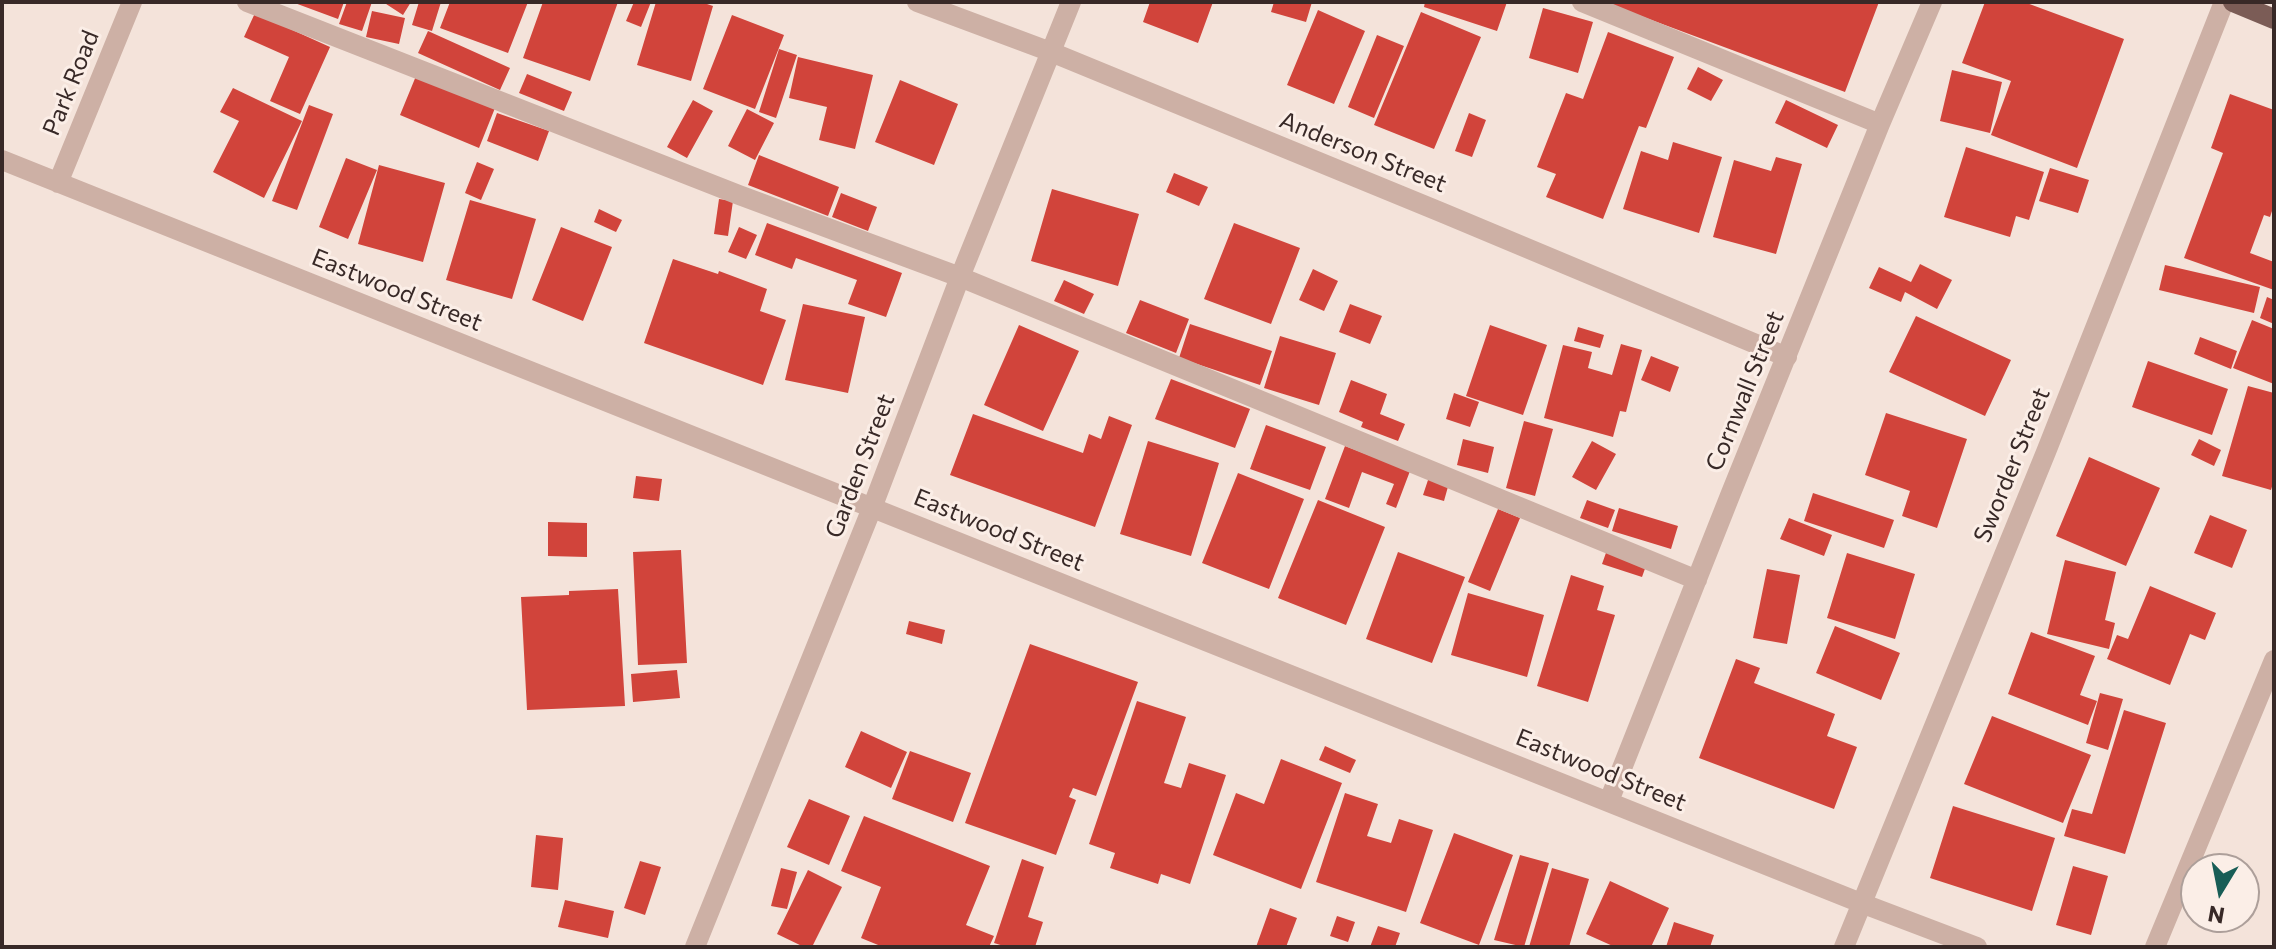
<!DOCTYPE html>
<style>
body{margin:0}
#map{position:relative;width:2276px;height:949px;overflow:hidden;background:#f4e3da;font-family:Commissioner,sans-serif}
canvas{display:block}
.frame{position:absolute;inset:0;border:4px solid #382927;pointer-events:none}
.north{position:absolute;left:2180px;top:853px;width:80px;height:80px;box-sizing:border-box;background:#fbeee7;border:2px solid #ad9f9a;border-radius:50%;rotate:190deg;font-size:22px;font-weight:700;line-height:32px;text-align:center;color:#382927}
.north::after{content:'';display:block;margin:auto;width:28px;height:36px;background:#185d56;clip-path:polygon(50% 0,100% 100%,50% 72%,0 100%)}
</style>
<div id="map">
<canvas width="2276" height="949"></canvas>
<div class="frame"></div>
<div class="north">N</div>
</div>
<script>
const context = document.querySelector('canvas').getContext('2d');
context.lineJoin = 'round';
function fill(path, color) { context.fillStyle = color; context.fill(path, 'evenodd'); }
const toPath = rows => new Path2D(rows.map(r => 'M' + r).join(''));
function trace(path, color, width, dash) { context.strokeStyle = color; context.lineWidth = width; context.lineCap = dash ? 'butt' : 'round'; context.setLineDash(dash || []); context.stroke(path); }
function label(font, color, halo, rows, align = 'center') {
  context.font = font + ' Commissioner,sans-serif'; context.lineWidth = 6; context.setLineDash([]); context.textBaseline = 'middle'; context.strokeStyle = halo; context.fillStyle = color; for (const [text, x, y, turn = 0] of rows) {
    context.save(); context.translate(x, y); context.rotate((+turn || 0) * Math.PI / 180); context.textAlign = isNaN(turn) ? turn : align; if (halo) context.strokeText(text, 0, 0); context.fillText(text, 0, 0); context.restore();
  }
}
const building = toPath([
 [292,2,344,2,338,19],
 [347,2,372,2,362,31,339,24],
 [383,2,411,2,403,15],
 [419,2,441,2,432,31,412,25],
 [450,2,528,2,508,53,440,28],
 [543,2,618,2,590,81,523,58],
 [634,2,651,2,641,27,626,21],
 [656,2,701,2,713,6,691,81,637,65],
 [1150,2,1213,2,1198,43,1143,22],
 [1274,2,1312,2,1306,22,1271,12],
 [1425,2,1507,2,1497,31,1424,7],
 [1603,2,1879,2,1845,92],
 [1985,2,2024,2,2124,39,2077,168,1991,135,2011,81,1962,63],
 [1543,8,1593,22,1578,73,1529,58],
 [1318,10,1365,31,1334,104,1287,85],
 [372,11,405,18,399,44,366,37],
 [1421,12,1481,37,1434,149,1374,125],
 [255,13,330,47,300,114,270,101,289,57,244,37],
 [732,15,784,35,755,109,703,89],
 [428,31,510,68,500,90,418,53],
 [1608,32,1674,57,1646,128,1639,126,1603,219,1546,197,1556,174,1537,167,1566,93,1583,99],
 [1377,35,1404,46,1374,118,1348,107],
 [779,49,797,55,776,118,759,112],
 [798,57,873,75,855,149,819,140,827,107,789,98],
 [1698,67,1723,80,1711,101,1687,89],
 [1952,70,2002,82,1990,133,1940,121],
 [527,74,572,92,564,111,519,93],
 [416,76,495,108,479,148,400,115],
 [900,80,958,104,934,165,875,142],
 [233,88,302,121,264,198,213,172,239,121,220,112],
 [2230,94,2274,110,2274,205,2270,217,2264,215,2250,253,2274,262,2274,290,2184,258,2223,153,2211,148],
 [693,100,713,111,687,158,667,147],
 [1786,100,1838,125,1827,148,1775,123],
 [309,105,333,114,297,210,272,201],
 [747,109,774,123,755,160,728,146],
 [497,113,549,131,538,161,487,141],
 [1469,113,1486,120,1472,157,1455,151],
 [1673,142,1722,157,1699,233,1623,209,1641,151,1668,160],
 [1966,147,2044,172,2029,220,2016,216,2010,237,1944,217],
 [759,155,839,187,828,216,748,185],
 [1776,157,1802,164,1776,254,1713,237,1734,160,1771,171],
 [346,158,377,170,348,239,319,227],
 [477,162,494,169,481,200,465,193],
 [379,165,445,183,423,262,358,244],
 [2050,168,2089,180,2078,213,2039,201],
 [1174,173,1208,187,1199,206,1166,192],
 [1052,189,1139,214,1118,286,1031,261],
 [841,193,877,207,868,231,832,217],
 [719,199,733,201,728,236,714,234],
 [470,200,536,219,512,299,446,280],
 [599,209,622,220,616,232,594,222],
 [767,223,902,273,886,317,848,304,857,280,796,258,792,269,755,255],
 [1234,223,1300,248,1271,324,1204,299],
 [561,227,612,247,583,321,532,300],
 [739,227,757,235,746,259,728,252],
 [673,259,718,274,719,271,767,289,760,311,786,320,763,385,644,343],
 [1920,264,1952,280,1937,309,1905,292,1901,302,1869,288,1879,267,1911,282],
 [2165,265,2260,287,2254,313,2159,290],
 [1313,269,1338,281,1324,311,1299,300],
 [1064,280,1094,294,1084,314,1054,301],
 [2267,297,2274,300,2274,324,2260,318],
 [1140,300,1189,319,1176,353,1126,333],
 [803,304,865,317,848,393,785,380],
 [1350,304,1382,316,1370,344,1339,332],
 [1916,316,2011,360,1985,416,1889,372],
 [2252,320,2274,329,2274,384,2233,368],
 [1190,324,1272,351,1260,385,1179,358],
 [1019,325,1079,351,1043,431,984,405],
 [1490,325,1547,345,1523,415,1466,396],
 [1578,327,1604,335,1600,348,1574,341],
 [1280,336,1336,353,1319,405,1264,388],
 [2200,337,2237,351,2231,369,2194,354],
 [1621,344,1642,350,1626,412,1620,411,1613,437,1544,418,1563,345,1592,352,1588,368,1612,375],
 [1651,356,1679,367,1670,392,1641,380],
 [2148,361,2228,389,2212,435,2132,407],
 [1171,379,1250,409,1235,448,1155,419],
 [1351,380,1387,394,1380,414,1405,424,1398,441,1361,427,1363,422,1339,412],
 [2248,386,2274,393,2274,480,2271,490,2222,476],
 [1454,393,1479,402,1470,427,1446,419],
 [1886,413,1967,439,1937,528,1902,516,1910,491,1865,475],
 [973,414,1083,453,1089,434,1101,439,1109,416,1132,425,1095,527,950,475],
 [1524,421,1553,429,1535,496,1506,488],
 [1266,425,1326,447,1310,490,1250,469],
 [1463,439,1494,447,1488,473,1457,465],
 [2199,439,2221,450,2214,466,2191,455],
 [1148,441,1219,463,1191,556,1120,534],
 [1592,441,1616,454,1596,490,1572,477],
 [1345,446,1410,471,1396,508,1386,504,1394,484,1362,472,1349,508,1325,499],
 [2089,457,2160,488,2126,566,2056,536],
 [1238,473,1304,499,1269,589,1202,563],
 [636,476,662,479,659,501,633,498],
 [1429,477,1449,483,1444,501,1423,495],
 [1813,493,1894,520,1884,548,1804,521],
 [1318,500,1385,527,1346,625,1278,598],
 [1587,500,1615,510,1608,528,1580,518],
 [1619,508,1678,526,1671,549,1612,531],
 [1498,509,1520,518,1490,591,1468,582],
 [2210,515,2247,530,2232,568,2194,553],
 [1789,518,1832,535,1824,556,1780,539],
 [548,522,587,523,587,557,548,556],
 [681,550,687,663,638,665,633,552],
 [1607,550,1647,563,1642,577,1602,564],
 [1398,552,1465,577,1432,663,1366,639],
 [1847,553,1915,574,1895,639,1827,618],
 [2065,560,2116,572,2105,620,2115,623,2109,649,2047,634],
 [1767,569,1800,575,1787,644,1753,638],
 [1571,575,1604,586,1597,610,1615,615,1588,702,1537,686],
 [2150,586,2216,613,2205,640,2190,634,2170,685,2107,659,2117,635,2128,639],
 [618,589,625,706,527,710,521,597,569,595,569,591],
 [1468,593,1544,615,1527,677,1451,655],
 [909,621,945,630,942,644,906,634],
 [1835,626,1900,653,1881,700,1816,673],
 [2031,632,2095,656,2080,695,2097,701,2088,725,2008,694],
 [1030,644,1138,682,1096,796,1073,788,1069,797,1076,800,1056,855,965,823],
 [1736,659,1760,668,1754,683,1835,714,1827,736,1857,747,1834,809,1699,758],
 [677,670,680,698,633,702,631,674],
 [2100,693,2123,699,2108,750,2086,743],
 [1137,701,1186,717,1164,783,1181,788,1189,763,1226,775,1190,884,1161,874,1158,884,1110,868,1115,853,1089,844],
 [2124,710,2166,723,2125,854,2064,836,2072,809,2092,814],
 [1992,716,2091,755,2063,823,1964,784],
 [861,731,907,752,891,788,845,767],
 [1325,746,1356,760,1350,773,1319,760],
 [910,751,971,773,953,822,892,799],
 [1281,759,1342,783,1301,889,1213,855,1236,793,1264,804],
 [1345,793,1378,804,1367,836,1391,843,1399,819,1433,830,1406,912,1316,882],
 [809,799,850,816,829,865,787,847],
 [1953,806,2055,838,2032,911,1930,878],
 [864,816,990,866,966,925,994,936,989,947,883,947,861,938,881,887,841,871],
 [1454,833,1513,855,1479,945,1420,923],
 [536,835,563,838,558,890,531,887],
 [1520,855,1549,863,1524,947,1494,940],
 [1022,859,1044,867,1028,917,1043,922,1035,947,1007,947,994,943],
 [640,861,661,867,645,915,624,908],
 [2073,866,2108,876,2091,935,2056,925],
 [781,868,797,872,787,909,771,906],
 [1552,868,1589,879,1569,947,1529,947],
 [808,870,842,887,812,947,804,947,777,934],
 [1610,881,1669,908,1651,947,1615,947,1586,934],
 [565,900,614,911,608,938,558,927],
 [1270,908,1297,918,1286,947,1256,947],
 [1337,916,1355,922,1348,942,1330,936],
 [1674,922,1714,935,1710,947,1666,947],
 [1378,926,1400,933,1395,947,1370,947]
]);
const minor = toPath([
 [247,2,739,195,960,277,1697,580],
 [917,2,1051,52,1443,213,1787,357],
 [1582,2,1880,124],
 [2,160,1861,903,1977,947],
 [58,183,132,2],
 [1609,801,1731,493,1880,124,1932,2],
 [695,947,872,508,960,277,1071,2],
 [1844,947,2046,452,2224,2],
 [2155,947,2274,660]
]);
const major = toPath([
 [2233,2,2274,19]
]);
const streetNames = [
 ["Park Road",71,83,-68],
 ["Anderson Street",1363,152,22],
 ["Eastwood Street",397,290,22],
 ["Cornwall Street",1745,391,-68],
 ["Sworder Street",2012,465,-68],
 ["Garden Street",860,466,-69],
 ["Eastwood Street",999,530,22],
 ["Eastwood Street",1601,770,22]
];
fill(building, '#d1443b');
trace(minor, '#cdb0a5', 20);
trace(major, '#7b5c56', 20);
label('24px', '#382927', '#fbeee7', streetNames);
</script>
